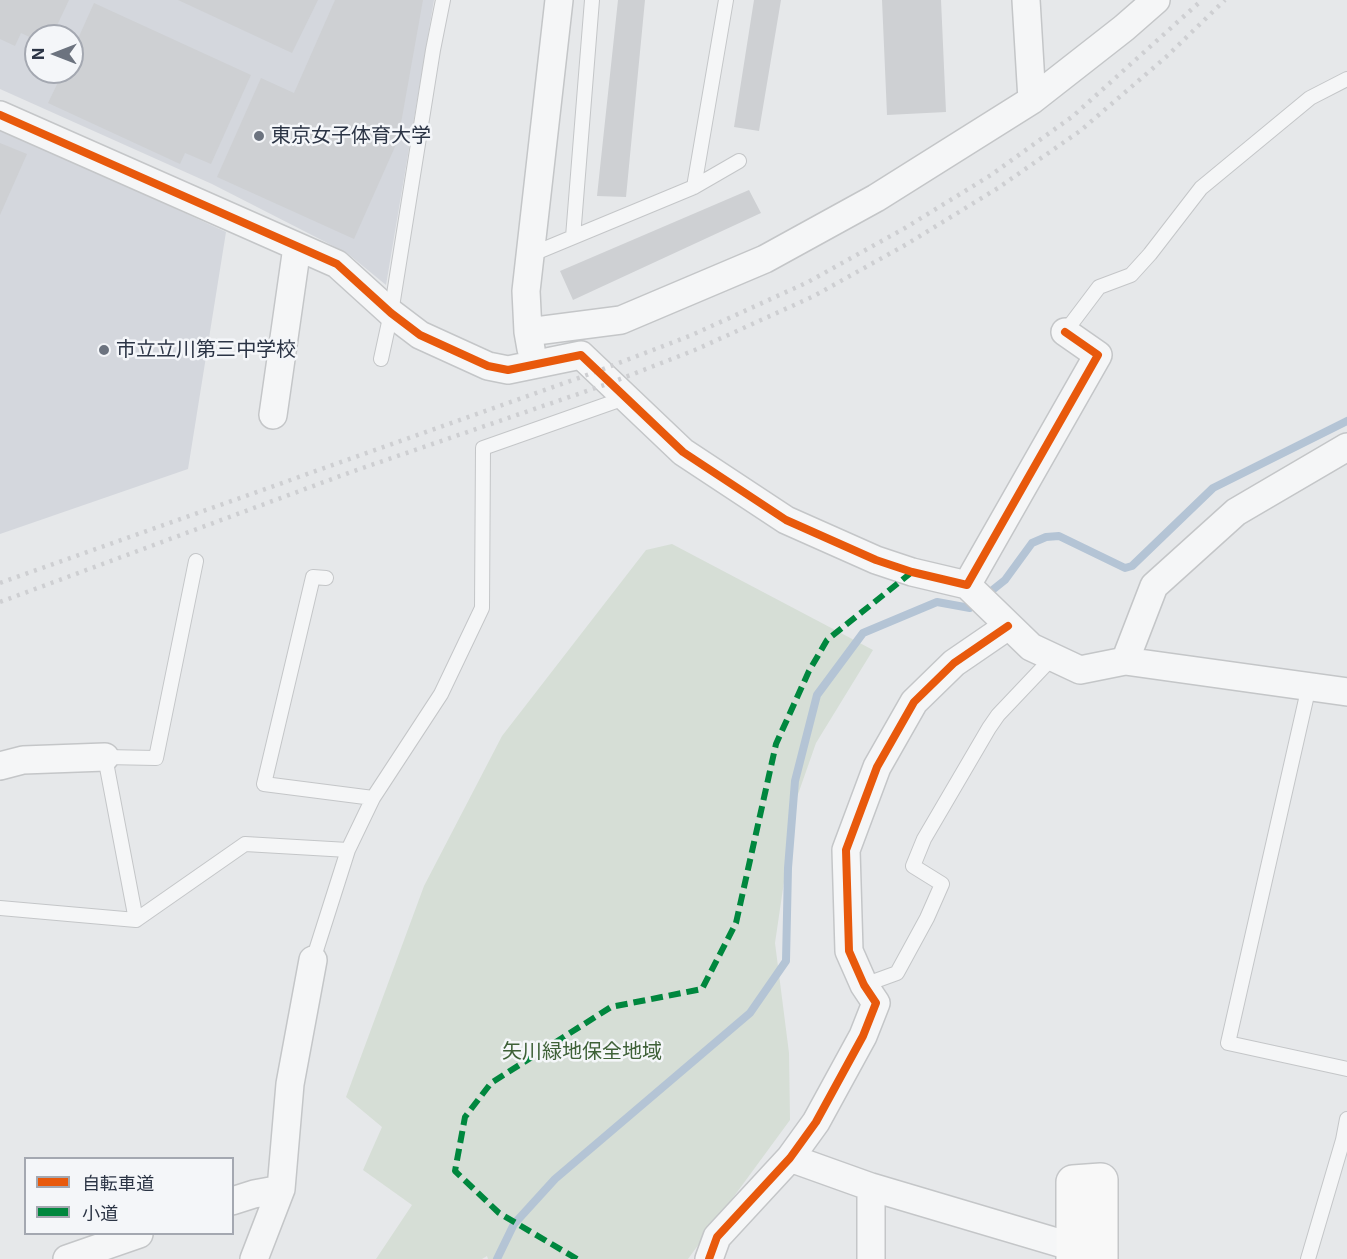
<!DOCTYPE html>
<meta charset="utf-8">
<style>
body{margin:0}
#map{position:relative;width:1347px;height:1259px;overflow:hidden;background:#e6e8ea;font-family:Inter,"Noto Sans JP",sans-serif}
canvas{display:block}
.legend{position:absolute;left:24px;top:1157px;width:210px;height:78px;box-sizing:border-box;background:#f4f6f9;border:2px solid #a4a8b1;margin:0;padding:8px 10px;list-style:none;font-size:18px;color:#2b3445}
.legend li{display:flex;align-items:center;gap:12px;height:30px}
.legend b{width:30px;border:2px solid #a4a8b1}
.north{position:absolute;left:24px;top:24px;width:60px;height:60px;box-sizing:border-box;background:#f4f6f9;border:2px solid #a4a8b1;border-radius:50%;rotate:270deg;font-size:16px;font-weight:700;line-height:24px;text-align:center;color:#2b3445}
.north::after{content:'';display:block;margin:auto;width:21px;height:27px;background:#6c737f;clip-path:polygon(50% 0,100% 100%,50% 72%,0 100%)}
</style>
<div id="map">
<canvas width="1347" height="1259"></canvas>
<ul class="legend">
<li><b style="height:8px;background:#e8590c"></b>自転車道</li>
<li><b style="height:8px;background:#00873e"></b>小道</li>
</ul>
<div class="north">N</div>
</div>
<script>
const context = document.querySelector('canvas').getContext('2d');
context.lineJoin = 'round';
function fill(path, color) { context.fillStyle = color; context.fill(path, 'evenodd'); }
const toPath = rows => new Path2D(rows.map(r => 'M' + r).join(''));
function trace(path, color, width, dash) { context.strokeStyle = color; context.lineWidth = width; context.lineCap = dash ? 'butt' : 'round'; context.setLineDash(dash || []); context.stroke(path); }
function label(font, color, halo, rows, align = 'center') {
  context.font = font + ' Inter,"Noto Sans JP",sans-serif'; context.lineWidth = 5; context.setLineDash([]); context.textBaseline = 'middle'; context.strokeStyle = halo; context.fillStyle = color; for (const [text, x, y, turn = 0] of rows) {
    context.save(); context.translate(x, y); context.rotate((+turn || 0) * Math.PI / 180); context.textAlign = isNaN(turn) ? turn : align; if (halo) context.strokeText(text, 0, 0); context.fillText(text, 0, 0); context.restore();
  }
}
const built = toPath([
 [0,0,434,0,386,285,347,253,212,184,0,89],
 [36,36,72,36,72,72,36,72],
 [0,128,226,232,188,469,0,534]
]);
const green = toPath([
 [672,544,873,650,816,743,796,800,775,943,789,1053,790,1120,688,1259,488,1259,487,1256,482,1259,376,1259,412,1205,363,1170,382,1127,346,1097,424,886,502,736,646,550]
]);
const stream = toPath([
 [497,1259,514,1224,555,1179,750,1013,786,961,788,868,795,781,817,695,863,633,937,602,970,608,1005,580,1032,543,1046,537,1059,536,1125,568,1132,566,1213,488,1347,421]
]);
const building = toPath([
 [0,0,69,0,52,36,36,36,36,40,21,33,15,46,0,39],
 [178,0,318,0,292,53],
 [335,0,423,0,398,140,354,239,217,177,261,78,294,93],
 [618,0,645,0,626,197,597,196],
 [754,0,781,0,759,131,734,127],
 [882,0,941,0,946,112,887,115],
 [94,3,251,75,211,164,185,153,180,164,48,103,63,72,72,72,72,52],
 [0,143,27,154,0,215],
 [749,190,761,213,573,300,560,271]
]);
const lane = toPath([
 [694,187,726,0],
 [573,237,592,0],
 [530,255,694,187,739,161],
 [1065,332,1099,287,1131,275,1150,254,1201,188,1310,98,1347,79],
 [381,359,391,313,433,50,443,0],
 [196,561,156,758,105,757,136,920,245,844,348,850],
 [326,578,313,577,264,784,373,798],
 [1309,686,1228,1043,1347,1069],
 [0,908,136,920],
 [313,960,348,850,373,798,441,694,482,608,483,448,625,398],
 [864,985,897,973,927,918,942,884,913,866,924,839,989,728,998,715,1053,657],
 [1308,1259,1343,1140,1347,1119]
]);
const street = toPath([
 [1026,0,1032,100],
 [0,115,337,264,391,313,420,335,488,366,508,370,581,355,683,452,786,520,876,560,912,572,967,585,1098,355,1065,332],
 [528,332,621,320,765,259,876,198,1032,100,1124,28,1156,0],
 [531,349,528,332,526,291,559,0],
 [273,415,297,247],
 [967,585,1031,647,1080,670,1125,661,1154,586,1236,512,1347,447],
 [1125,661,1347,692],
 [0,766,23,760,105,757],
 [790,1158,871,1187,1073,1247],
 [232,1201,254,1194,281,1189],
 [67,1259,139,1234],
 [254,1259,281,1189,290,1084,313,960],
 [709,1259,717,1237,790,1158,816,1122,863,1036,876,1003,864,985,849,951,846,850,877,767,914,702,954,663,1008,626],
 [871,1259,871,1187]
]);
const secondary = toPath([
 [1073,1259,1073,1182,1101,1180,1101,1259]
]);
const rail = toPath([
 [0,583,598,371,692,335,808,282,905,228,991,175,1073,116,1202,0],
 [0,602,351,472,610,383,695,350,814,296,907,244,998,188,1080,131,1166,57,1225,0]
]);
const quiet = toPath([
 [577,1259,499,1213,455,1171,465,1117,491,1083,611,1007,702,989,736,923,776,744,809,671,827,640,912,572]
]);
const cycleway = toPath([
 [0,115,337,264,391,313,420,335,488,366,508,370,581,355,683,452,786,520,876,560,912,572,967,585,1098,355,1065,332],
 [709,1259,717,1237,790,1158,816,1122,863,1036,876,1003,864,985,849,951,846,850,877,767,914,702,954,663,1008,626]
]);
const markers = [
 [259,136,6,"#6c737f"],
 [104,350,6,"#6c737f"]
];
const poiNames = [
 ["東京女子体育大学",271,136],
 ["市立立川第三中学校",116,350]
];
const parkNames = [
 ["矢川緑地保全地域",582,1052]
];
fill(built, '#d4d7dd');
fill(green, '#d6ded6');
trace(stream, '#b4c4d5', 8);
fill(building, '#ced0d3');
trace(lane, '#c4c6c8', 16);
trace(street, '#c4c6c8', 30);
trace(secondary, '#c4c6c8', 36);
trace(lane, '#f5f6f7', 14);
trace(street, '#f5f6f7', 27);
trace(secondary, '#f8f8f8', 33);
trace(rail, '#cecfd2', 4.5, [3, 6]);
trace(quiet, '#00873e', 6, [12, 6]);
trace(cycleway, '#e8590c', 8);
for (const [x, y, r, color] of markers) { const dot = new Path2D(); dot.arc(x, y, r, 0, 2 * Math.PI); context.fillStyle = color; context.fill(dot); trace(dot, '#f4f6f9', 2); }
label('20px', '#2b3445', '#f4f6f9', poiNames, 'left');
label('20px', '#3f6138', '#f4f6f9', parkNames);
</script>
